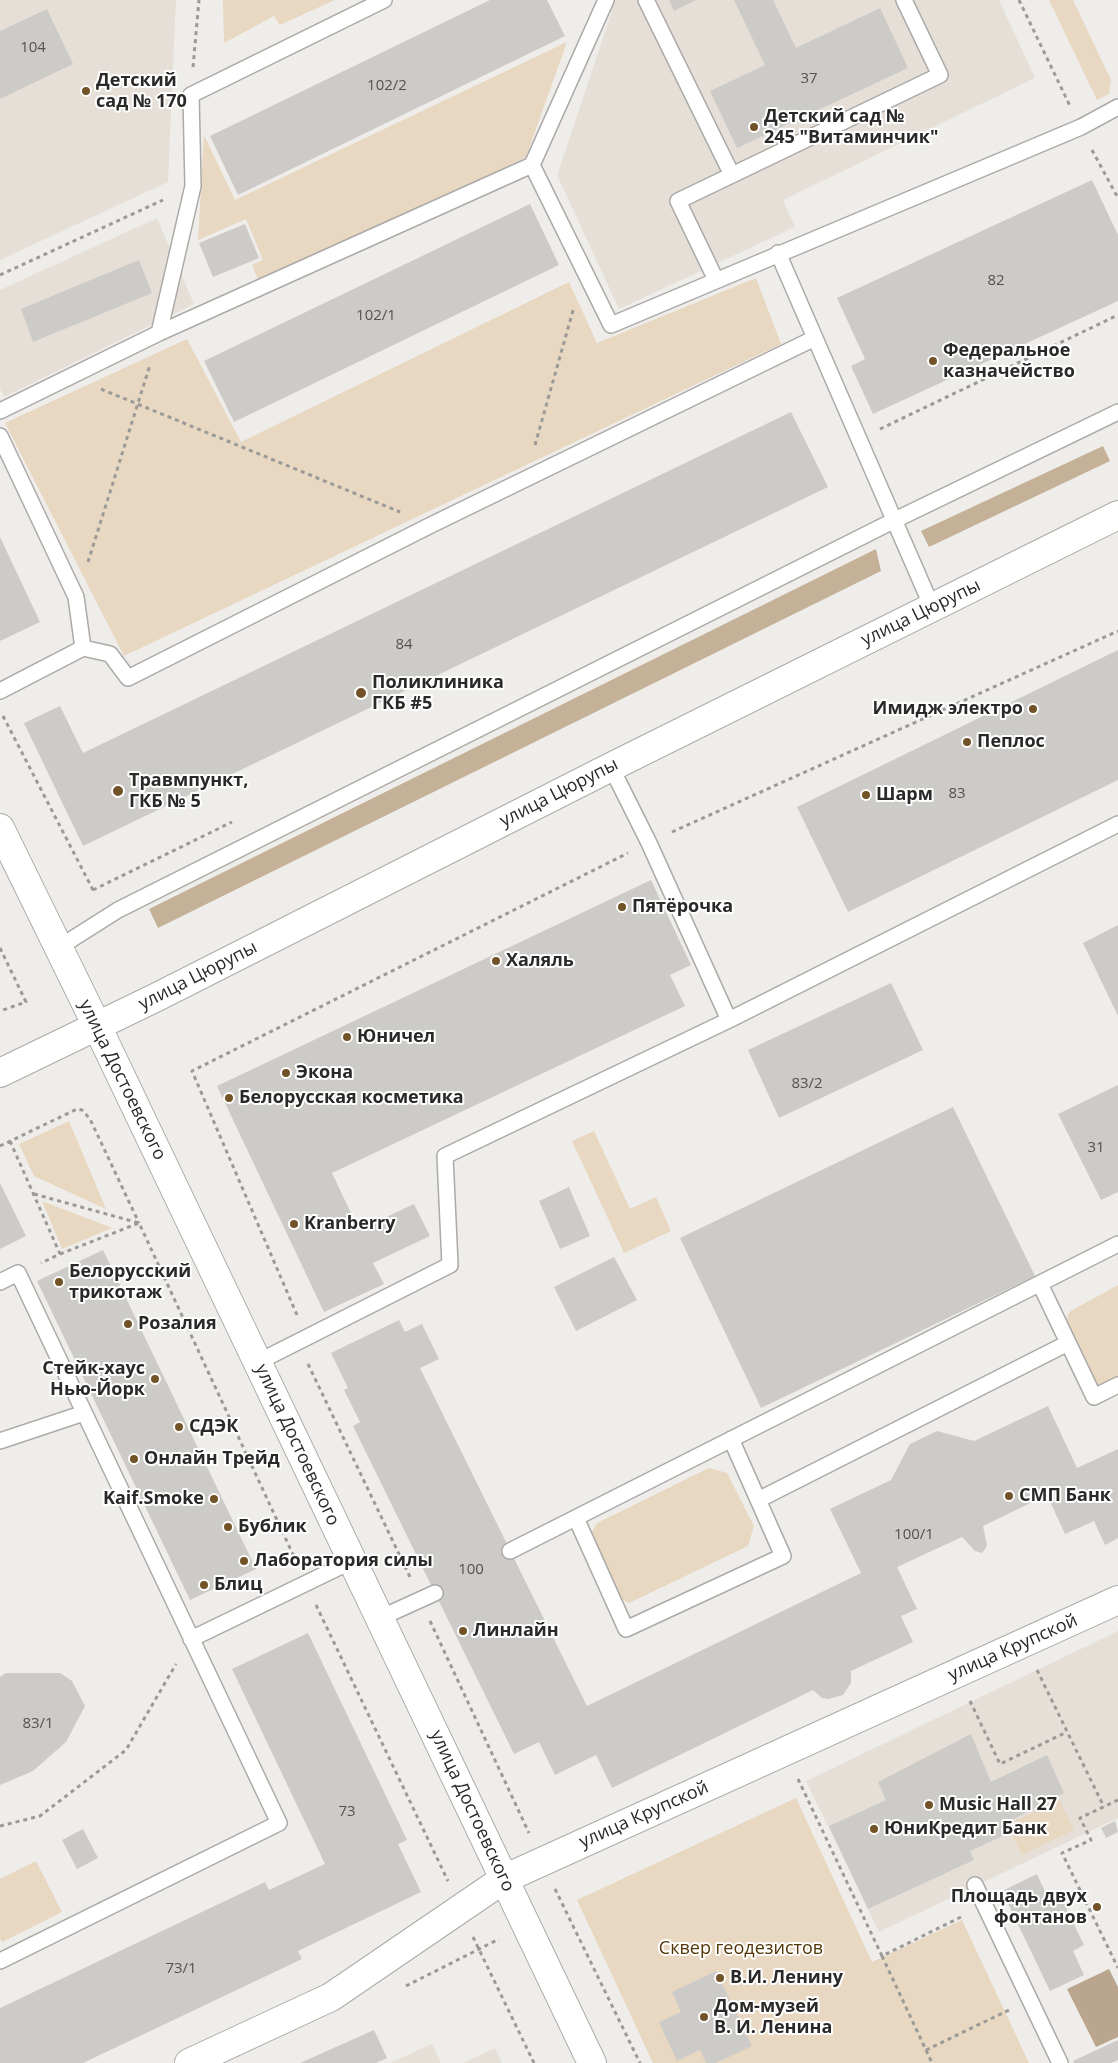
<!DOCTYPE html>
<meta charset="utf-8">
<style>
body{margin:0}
canvas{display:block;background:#efedea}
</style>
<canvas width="1118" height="2063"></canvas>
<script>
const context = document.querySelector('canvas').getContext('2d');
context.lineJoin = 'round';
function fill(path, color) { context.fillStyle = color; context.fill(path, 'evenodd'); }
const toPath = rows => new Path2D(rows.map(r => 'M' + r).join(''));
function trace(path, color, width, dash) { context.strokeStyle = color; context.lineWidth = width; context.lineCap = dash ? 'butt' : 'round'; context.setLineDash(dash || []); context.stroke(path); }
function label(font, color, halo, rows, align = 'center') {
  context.font = font + ' "Open Sans",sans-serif'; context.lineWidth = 4; context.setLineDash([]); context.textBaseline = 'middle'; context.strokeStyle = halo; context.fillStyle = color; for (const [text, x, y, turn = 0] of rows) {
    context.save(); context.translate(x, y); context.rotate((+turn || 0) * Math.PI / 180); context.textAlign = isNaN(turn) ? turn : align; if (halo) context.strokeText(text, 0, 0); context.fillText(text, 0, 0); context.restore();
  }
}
const built = toPath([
 [0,0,176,0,168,182,0,260],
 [612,0,999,0,1035,78,783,200,795,227,619,309,557,175,614,5],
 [157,218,194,304,4,397,0,389,0,290],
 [1118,1631,1118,1818,879,1932,806,1781],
 [432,2044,441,2063,390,2063],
 [495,2048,502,2063,463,2063]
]);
const green = toPath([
 [223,0,335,0,280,25,274,16,224,43],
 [1049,0,1073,0,1111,80,1109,94,1097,100],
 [567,42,526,157,261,287,252,265,263,260,246,219,198,240,204,135,235,200],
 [756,278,781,344,124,656,5,423,187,339,241,442,569,282,597,343],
 [69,1121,106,1209,34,1176,19,1144],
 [594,1131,630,1209,656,1197,671,1231,624,1253,572,1141],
 [42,1201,112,1228,62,1249],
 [1118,1285,1118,1380,1099,1386,1091,1377,1065,1324,1069,1312],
 [709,1468,727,1473,754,1526,748,1546,629,1603,616,1596,589,1537,597,1523],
 [796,1798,872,1962,962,1920,1029,2063,653,2063,577,1900],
 [1059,1799,1074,1830,1022,1855,1007,1825],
 [36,1861,62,1912,2,1942,0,1938,0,1879]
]);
const forest = toPath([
 [1103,446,1110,461,929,547,921,531],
 [876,549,881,571,158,928,149,909]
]);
const water = toPath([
 [1109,1969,1118,1987,1118,2037,1096,2047,1067,1989]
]);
const building = toPath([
 [490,0,547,0,565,36,238,195,210,136],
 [669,0,696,0,674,11],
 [734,0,773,0,796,48,880,8,908,68,737,148,710,91,765,65],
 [47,9,73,64,0,99,0,31],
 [1092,180,1118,235,1118,301,873,414,851,366,865,359,837,298],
 [530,204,559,265,234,422,204,361],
 [245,224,259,258,213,277,199,243],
 [139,260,152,293,33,342,21,309],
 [791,412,828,487,83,846,24,723,60,706,83,753],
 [0,537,40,622,0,641],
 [1118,650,1118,780,848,912,797,807],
 [651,880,691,965,670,975,685,1006,332,1173,359,1230,414,1204,430,1236,373,1263,384,1284,324,1312,217,1086],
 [1118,925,1118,1016,1083,943],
 [891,983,923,1050,779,1118,748,1050],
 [1118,1085,1118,1192,1101,1200,1058,1114],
 [953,1107,1035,1276,761,1408,680,1238],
 [0,1183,26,1236,0,1249],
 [569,1187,590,1236,560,1249,539,1201],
 [103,1250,256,1569,190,1600,37,1281],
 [614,1257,637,1300,576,1331,554,1287],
 [399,1320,405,1332,422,1324,439,1359,420,1368,587,1706,861,1573,830,1509,891,1480,910,1444,937,1431,974,1441,1048,1406,1077,1468,1118,1449,1118,1538,1105,1545,1094,1521,1065,1534,1047,1495,983,1526,987,1546,982,1553,975,1551,962,1537,897,1567,917,1609,901,1616,913,1642,851,1671,851,1683,843,1695,828,1699,822,1698,813,1690,612,1788,596,1755,555,1775,539,1742,514,1754,353,1426,360,1422,344,1390,348,1388,331,1353],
 [308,1633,407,1840,398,1844,421,1892,298,1951,302,1959,83,2063,0,2063,0,2008,265,1882,269,1890,325,1864,232,1669],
 [6,1673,60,1673,72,1681,85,1706,66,1742,33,1771,0,1785,0,1677],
 [971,1734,991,1782,1047,1755,1064,1793,1004,1824,1005,1835,970,1851,974,1860,868,1909,829,1826,886,1800,878,1782],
 [1115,1821,1118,1832,1106,1838,1101,1828],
 [83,1829,98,1858,77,1869,62,1840],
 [1037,1874,1048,1898,1059,1893,1084,1945,1073,1951,1084,1975,1050,1991,1002,1891],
 [716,1971,752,2046,716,2063,706,2063,700,2050,677,2061,659,2022,681,2012,672,1992],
 [374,2030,387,2058,376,2063,300,2063],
 [1118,2040,1118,2060,1111,2063,1074,2063,1073,2061]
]);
const path = toPath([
 [1019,0,1070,106],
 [193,67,199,0],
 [1092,150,1118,198],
 [0,275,163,200],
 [101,389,400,512],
 [880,429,1118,315],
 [535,445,574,307],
 [88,562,150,365],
 [3,716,93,890],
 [672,832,1118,631],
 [93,890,232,822],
 [0,948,26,1002,0,1011],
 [10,1141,60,1254,41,1263],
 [0,1146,77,1109,82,1110,90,1119,139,1223],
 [34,1194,139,1223],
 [60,1254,139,1223,296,1561],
 [297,1315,192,1071,628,853],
 [308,1364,410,1577],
 [316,1605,448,1881],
 [430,1621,529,1833],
 [1037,1670,1104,1807],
 [970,1701,1000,1764,1067,1732],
 [798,1779,882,1956,963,1916],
 [1118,1800,1080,1818,1091,1840,1062,1853,1118,1968],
 [0,1826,40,1816,126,1750,176,1664],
 [555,1889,640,2063],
 [473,1937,534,2063],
 [882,1956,932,2063],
 [406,1986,499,1939],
 [926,2050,1009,2010]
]);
const service = toPath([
 [606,0,532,165,611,325,1081,127,1118,107],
 [646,0,732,175],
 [778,253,932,607],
 [716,280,678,201,940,75,904,0],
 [159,333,193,186,191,95,384,0],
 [0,411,159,333,532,165],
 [0,436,76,597,83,648,0,691],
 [83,648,110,654,128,678,431,525,815,338],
 [58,948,118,910,895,520,1118,412],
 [729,1020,1118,824],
 [0,1282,18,1273,279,1823,0,1961],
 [1040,1284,1094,1397,1118,1385],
 [258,1362,450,1265,445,1156,729,1020,649,843,611,767],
 [0,1441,84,1413],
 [758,1500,1068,1343],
 [576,1518,626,1629,783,1556,731,1439],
 [510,1551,1118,1244],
 [380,1618,435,1593],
 [191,1639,352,1561],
 [975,1885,1060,2063]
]);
const minor = toPath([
 [189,2063,331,1997,504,1879,1118,1600]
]);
const tertiary = toPath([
 [0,828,97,1026,592,2063]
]);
const secondary = toPath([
 [0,1073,157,997,611,767,1118,515]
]);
const markers = [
 [86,91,5,"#725328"],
 [754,127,5,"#725328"],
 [933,361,5,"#725328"],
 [361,693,6,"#725328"],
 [1033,709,5,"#725328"],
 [967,742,5,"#725328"],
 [118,791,6,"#725328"],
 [866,795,5,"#725328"],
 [622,907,5,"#725328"],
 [496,961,5,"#725328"],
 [347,1037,5,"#725328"],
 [286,1073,5,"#725328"],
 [229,1098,5,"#725328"],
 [294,1224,5,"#725328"],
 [59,1282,5,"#725328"],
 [128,1324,5,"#725328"],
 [155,1379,5,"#725328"],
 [179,1427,5,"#725328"],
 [134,1459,5,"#725328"],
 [1009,1496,5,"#725328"],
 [214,1499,5,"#725328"],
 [228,1527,5,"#725328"],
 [244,1561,5,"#725328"],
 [204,1585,5,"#725328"],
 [463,1631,5,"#725328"],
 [929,1805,5,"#725328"],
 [874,1829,5,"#725328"],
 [1097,1907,5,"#725328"],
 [720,1978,5,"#725328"],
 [704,2017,5,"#725328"]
];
const numberNames = [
 ["104",33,48],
 ["37",809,79],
 ["102/2",387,86],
 ["82",996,281],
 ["102/1",376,316],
 ["84",404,645],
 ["83",957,794],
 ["83/2",807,1084],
 ["31",1096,1148],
 ["100/1",914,1535],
 ["100",471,1570],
 ["83/1",38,1724],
 ["73",347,1812],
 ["73/1",181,1969]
];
const poiNames = [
 ["Детский",96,81],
 ["сад № 170",96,102],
 ["Детский сад №",764,117],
 ["245 \"Витаминчик\"",764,138],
 ["Федеральное",943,351],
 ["казначейство",943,372],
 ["Поликлиника",372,683],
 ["ГКБ #5",372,704],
 ["Имидж электро",1023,709,"right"],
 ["Пеплос",977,742],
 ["Травмпункт,",129,781],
 ["ГКБ № 5",129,802],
 ["Шарм",876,795],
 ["Пятёрочка",632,907],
 ["Халяль",506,961],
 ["Юничел",357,1037],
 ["Экона",296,1073],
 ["Белорусская косметика",239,1098],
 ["Kranberry",304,1224],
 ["Белорусский",69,1272],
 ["трикотаж",69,1293],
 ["Розалия",138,1324],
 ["Стейк-хаус",145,1369,"right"],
 ["Нью-Йорк",145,1390,"right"],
 ["СДЭК",189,1427],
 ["Онлайн Трейд",144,1459],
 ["СМП Банк",1019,1496],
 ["Kaif.Smoke",204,1499,"right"],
 ["Бублик",238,1527],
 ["Лаборатория силы",254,1561],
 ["Блиц",214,1585],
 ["Линлайн",473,1631],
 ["Music Hall 27",939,1805],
 ["ЮниКредит Банк",884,1829],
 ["Площадь двух",1087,1897,"right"],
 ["фонтанов",1087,1918,"right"],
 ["В.И. Ленину",730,1978],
 ["Дом-музей",714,2007],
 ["В. И. Ленина",714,2028]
];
const streetNames = [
 ["улица Цюрупы",921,613,-26],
 ["улица Цюрупы",559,793,-27],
 ["улица Цюрупы",198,976,-27],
 ["улица Достоевского",122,1080,64],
 ["улица Достоевского",297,1445,65],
 ["улица Крупской",1013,1648,-24],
 ["улица Достоевского",472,1811,65],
 ["улица Крупской",644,1815,-24]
];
const parkNames = [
 ["Сквер геодезистов",741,1949]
];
fill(built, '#e6dfd7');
fill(green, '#e8d7c1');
fill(forest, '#c4b198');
fill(water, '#baa68e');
fill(building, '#cdcbc8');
trace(service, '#acaaa8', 18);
trace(minor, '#acaaa8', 30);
trace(tertiary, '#acaaa8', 30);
trace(secondary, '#acaaa8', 30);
trace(path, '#9b9a97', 3, [4, 4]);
trace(service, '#fff', 15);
trace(minor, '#fff', 28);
trace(tertiary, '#fff', 28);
trace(secondary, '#fff', 28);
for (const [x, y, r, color] of markers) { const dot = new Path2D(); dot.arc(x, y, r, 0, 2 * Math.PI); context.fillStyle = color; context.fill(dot); trace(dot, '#fff', 2); }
label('15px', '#535250', null, numberNames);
label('bold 18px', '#2a2928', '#fff', poiNames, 'left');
label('18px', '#2a2928', '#fff', streetNames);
label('18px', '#523607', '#fff', parkNames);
</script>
